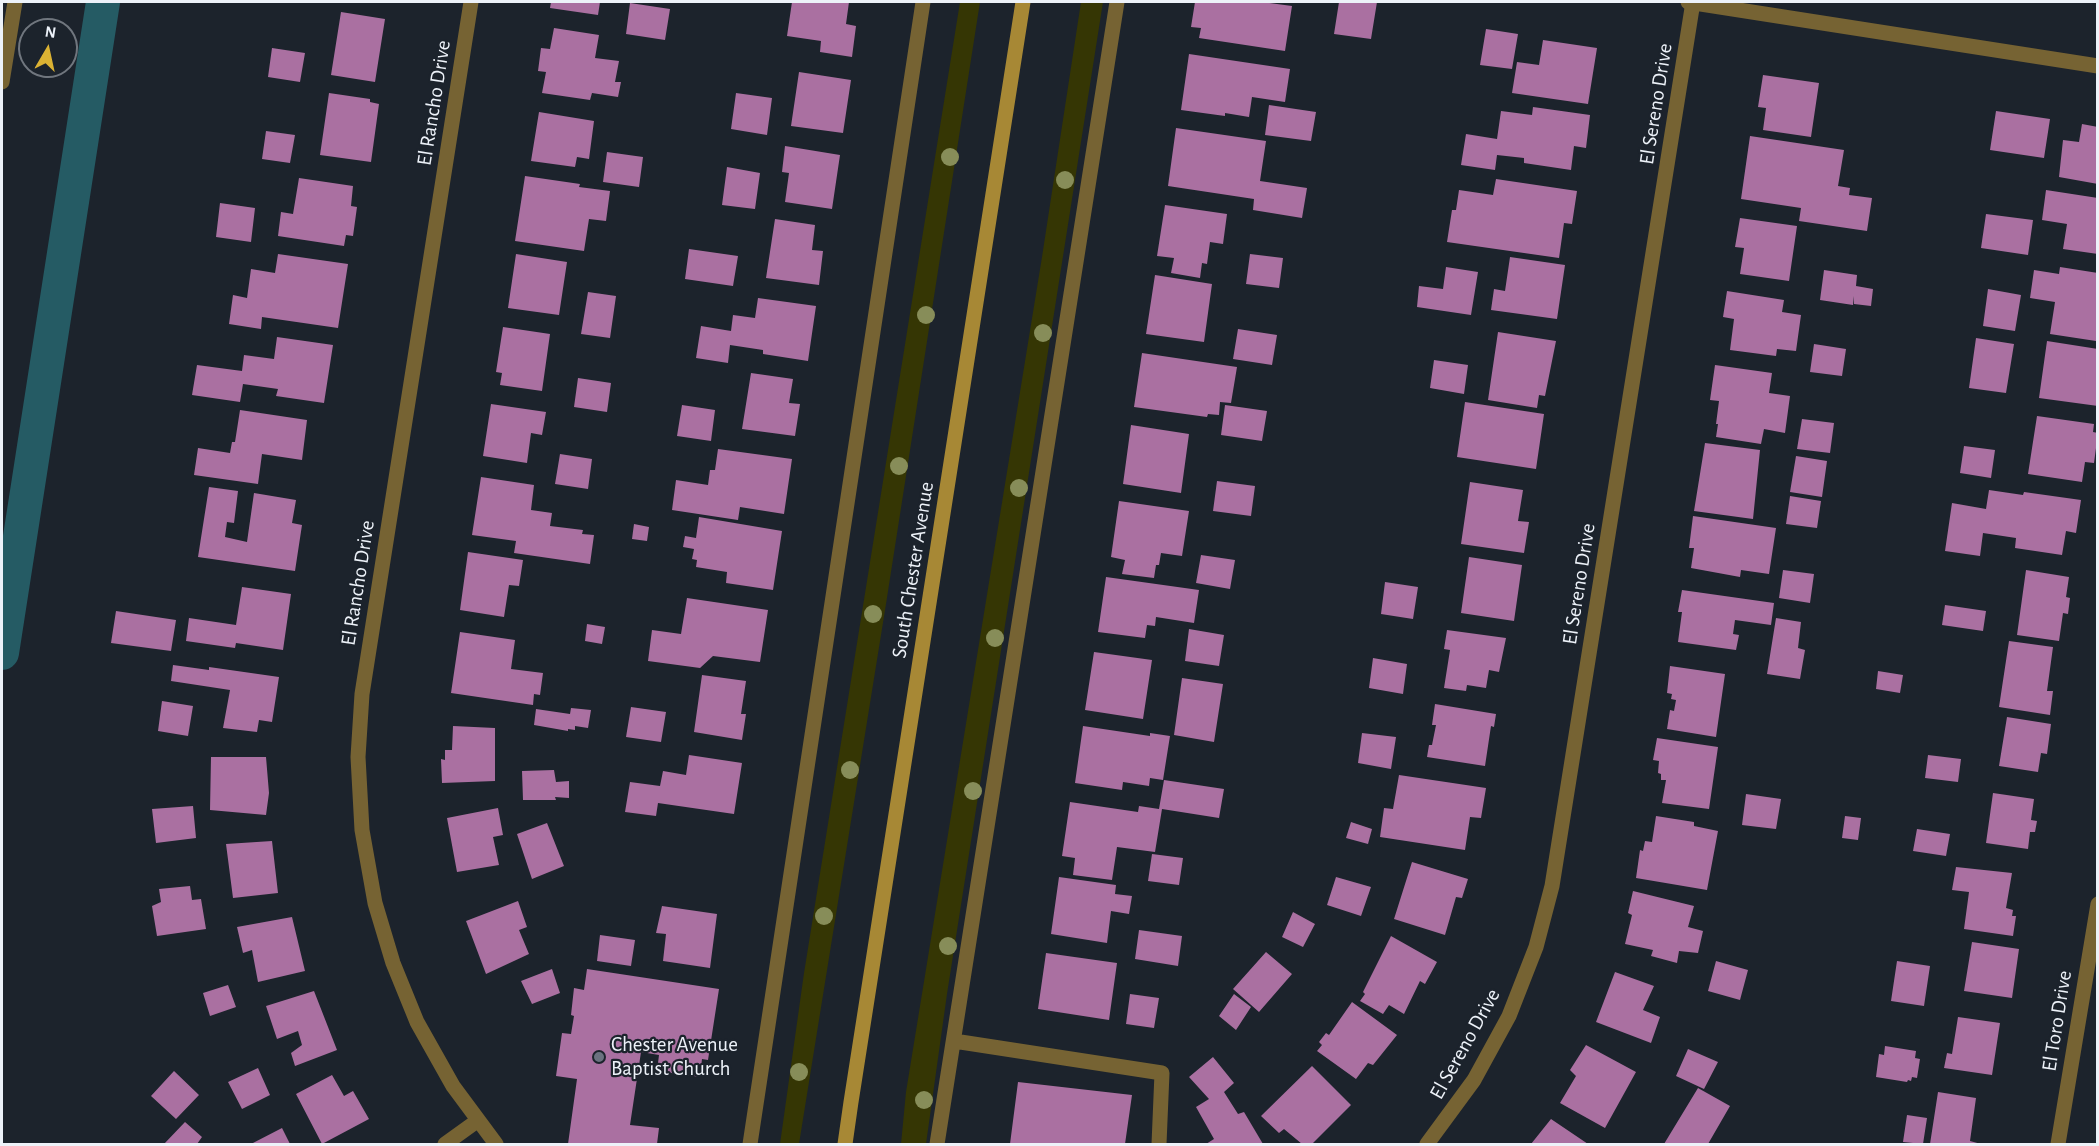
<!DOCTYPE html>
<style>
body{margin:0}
#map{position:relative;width:2099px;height:1146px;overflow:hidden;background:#1c232c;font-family:"Alegreya Sans",sans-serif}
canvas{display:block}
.frame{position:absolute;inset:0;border:3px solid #edf2f9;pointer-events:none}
.north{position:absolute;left:18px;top:18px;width:60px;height:60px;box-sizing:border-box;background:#1c232c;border:2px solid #70767e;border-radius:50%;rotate:9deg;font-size:16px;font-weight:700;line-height:24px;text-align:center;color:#edf2f9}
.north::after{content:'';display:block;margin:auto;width:21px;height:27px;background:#dbb233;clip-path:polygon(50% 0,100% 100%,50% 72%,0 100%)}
</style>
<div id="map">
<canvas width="2099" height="1146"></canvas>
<div class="frame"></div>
<div class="north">N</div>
</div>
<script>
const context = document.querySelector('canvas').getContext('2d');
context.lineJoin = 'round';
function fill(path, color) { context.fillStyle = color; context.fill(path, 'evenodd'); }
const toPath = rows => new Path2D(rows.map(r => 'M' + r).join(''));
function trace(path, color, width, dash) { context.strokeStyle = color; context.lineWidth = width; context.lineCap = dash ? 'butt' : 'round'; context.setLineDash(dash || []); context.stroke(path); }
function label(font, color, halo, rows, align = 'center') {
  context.font = font + ' "Alegreya Sans",sans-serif'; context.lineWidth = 4.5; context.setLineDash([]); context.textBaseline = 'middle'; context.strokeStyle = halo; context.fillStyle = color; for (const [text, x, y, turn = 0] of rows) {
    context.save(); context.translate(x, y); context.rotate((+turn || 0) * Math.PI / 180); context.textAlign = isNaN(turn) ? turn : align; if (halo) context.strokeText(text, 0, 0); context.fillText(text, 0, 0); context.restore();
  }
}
const green = toPath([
 [960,2,980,2,886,604,799,1144,780,1144,804,973],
 [1081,2,1103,2,947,994,926,1144,901,1144,906,1092,1042,257]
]);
const canal = toPath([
 [2,653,103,2]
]);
const building = toPath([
 [551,2,600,2,598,15,550,8],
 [792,2,849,2,846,24,856,26,852,57,820,52,821,41,787,36],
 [1195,2,1262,2,1292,6,1285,51,1199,38,1201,28,1191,27],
 [1339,2,1377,2,1371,39,1334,34],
 [630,3,670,9,665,40,626,34],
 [341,12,385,19,375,82,331,75],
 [554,28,599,35,595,58,619,61,615,82,621,82,618,97,592,93,590,100,542,93,546,72,538,71,541,48,550,49],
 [1486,29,1518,34,1512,69,1480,65],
 [1543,40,1597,48,1588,104,1512,93,1517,62,1539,65],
 [272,48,305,53,300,82,268,77],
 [1189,54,1290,69,1285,102,1252,97,1249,117,1225,113,1225,116,1181,110],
 [799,72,851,80,843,133,791,126],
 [1763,75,1819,83,1811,137,1763,130,1766,108,1758,107],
 [329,93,370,99,370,102,379,104,371,162,320,155],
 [736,93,772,98,767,135,731,129],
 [1269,105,1316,112,1311,141,1265,135],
 [1533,107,1590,115,1586,148,1574,146,1571,170,1524,163,1524,158,1497,155,1495,170,1461,165,1466,134,1497,139,1501,111,1532,115],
 [1996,111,2050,119,2044,158,1990,150],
 [539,112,594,121,589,159,577,157,575,167,531,161],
 [2082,124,2098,127,2098,184,2059,177,2063,140,2079,142],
 [1176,128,1266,141,1260,181,1307,188,1302,218,1253,210,1254,199,1168,186],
 [266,131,295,135,290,163,262,159],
 [1750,136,1844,150,1838,186,1850,188,1849,195,1872,198,1867,231,1799,221,1801,208,1741,199],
 [785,146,840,155,832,209,785,202,789,173,782,172],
 [607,152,643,157,639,187,603,182],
 [727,167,760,173,755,209,722,205],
 [525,176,580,184,579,187,610,191,606,221,589,219,584,251,515,241],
 [299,178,353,186,351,206,357,207,353,236,346,235,344,246,278,236,281,212,293,214],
 [1496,179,1577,191,1572,224,1564,223,1559,258,1447,242,1452,210,1456,210,1459,190,1493,195],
 [2046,190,2098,198,2098,254,2063,249,2067,224,2042,220],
 [220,203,255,208,251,242,216,237],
 [1165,205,1227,214,1223,244,1210,242,1207,264,1202,263,1200,278,1171,273,1174,258,1157,256],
 [1986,214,2033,220,2028,255,1981,248],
 [1740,218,1797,226,1789,281,1740,274,1744,248,1735,247],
 [775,219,815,225,812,250,823,251,819,285,766,278],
 [689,249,738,256,733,286,685,279],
 [278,254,348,264,338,328,262,317,261,329,229,324,233,295,247,298,251,269,275,273],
 [516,254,567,262,559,315,508,308],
 [1250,254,1283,258,1279,288,1246,284],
 [1510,257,1565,265,1557,319,1491,310,1494,289,1505,291],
 [1446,267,1478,272,1471,315,1417,307,1419,286,1443,289],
 [2060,267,2098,273,2096,341,2050,334,2055,302,2030,298,2034,270,2059,274],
 [1824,270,1857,275,1856,286,1873,289,1871,306,1854,304,1854,296,1853,305,1820,300],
 [1155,275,1212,284,1204,342,1146,334],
 [1988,289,2021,295,2015,331,1983,326],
 [1727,291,1784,300,1782,312,1801,315,1796,351,1777,349,1776,356,1730,350,1734,319,1723,317],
 [588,292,616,296,610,338,581,334],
 [758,298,816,306,808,361,763,354,763,350,730,345,728,363,696,358,701,326,731,331,733,315,755,318],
 [503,327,550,334,542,391,500,385,502,373,496,372],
 [1238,329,1277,335,1272,365,1233,359],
 [1498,332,1556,341,1545,396,1539,395,1537,408,1488,400],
 [277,337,333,345,324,403,276,396,278,389,243,384,240,402,192,395,197,365,242,371,244,355,274,359],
 [1976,338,2014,344,2006,393,1969,388],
 [2047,341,2098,349,2098,406,2039,398],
 [1814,344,1846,349,1842,376,1810,372],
 [1142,353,1237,367,1231,403,1220,402,1219,415,1208,414,1207,417,1134,407],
 [1434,360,1468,365,1464,394,1430,388],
 [1715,365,1772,373,1769,393,1790,396,1785,433,1764,429,1761,444,1716,437,1718,424,1716,424,1719,401,1710,400],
 [751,373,793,379,789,403,800,404,795,436,742,429],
 [578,378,611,383,607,412,574,407],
 [1465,402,1544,414,1536,469,1457,457],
 [491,404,546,412,542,435,531,433,527,463,483,456],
 [682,405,715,410,711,441,677,436],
 [1225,405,1267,411,1262,441,1221,435],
 [240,410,307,420,302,460,262,454,258,484,194,475,198,448,230,453,232,442,235,442],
 [2037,416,2094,424,2093,432,2098,433,2094,463,2085,462,2082,482,2028,474],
 [1802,419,1834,423,1830,453,1797,449],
 [1131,425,1189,434,1181,493,1123,484],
 [1705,443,1760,450,1753,519,1694,511],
 [1964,446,1995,450,1991,478,1960,473],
 [718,449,792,459,784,514,740,507,738,520,672,510,676,480,708,485,710,470,715,470],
 [560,454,592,459,588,489,555,484],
 [1796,456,1827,461,1822,497,1790,492],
 [481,477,534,485,531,510,552,513,550,526,583,530,582,534,594,535,590,564,514,553,516,541,472,535],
 [1217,481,1255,486,1251,516,1213,511],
 [1470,482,1523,490,1518,521,1529,522,1524,553,1461,544],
 [209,487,238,491,234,523,227,522,225,537,247,542,254,493,296,500,292,523,302,525,295,571,198,557],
 [1989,490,2023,495,2024,492,2081,500,2076,533,2066,531,2062,555,2015,548,2016,538,1983,533,1980,556,1945,551,1952,503,1986,509],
 [1790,496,1821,501,1817,528,1786,524],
 [1119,501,1189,511,1182,556,1161,553,1159,565,1156,565,1154,578,1122,574,1125,560,1111,557],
 [1693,516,1776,528,1769,574,1741,570,1740,577,1691,568,1694,548,1689,548],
 [699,517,782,531,773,590,726,583,727,572,696,567,697,560,692,559,694,549,683,547,685,536,696,538],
 [634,524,649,527,647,541,632,539],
 [468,552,523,560,519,586,509,585,504,617,460,610],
 [1201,555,1235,560,1230,589,1196,583],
 [1469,557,1522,565,1514,621,1461,613],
 [1783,570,1814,574,1810,603,1779,598],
 [2026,570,2069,577,2066,597,2070,598,2068,614,2063,613,2059,641,2017,635],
 [1106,577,1199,590,1194,623,1156,617,1155,626,1147,625,1145,638,1098,632],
 [1385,582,1418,587,1413,619,1381,614],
 [242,587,291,594,283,650,236,643,235,648,186,641,189,618,236,625],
 [1682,590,1774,603,1771,625,1735,620,1733,634,1739,635,1736,650,1678,642,1682,612,1678,612],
 [687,598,768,610,760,662,713,656,700,668,648,661,652,630,681,634],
 [1945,605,1986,611,1983,631,1942,625],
 [116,611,176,620,171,651,111,643],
 [1776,618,1801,622,1798,648,1805,650,1800,679,1767,674],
 [587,624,605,627,602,644,585,641],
 [1189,629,1224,635,1219,666,1185,661],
 [1447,630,1506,638,1499,672,1489,670,1486,688,1467,685,1466,691,1444,688,1450,650,1444,649],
 [460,632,515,640,511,669,543,673,540,695,534,694,533,705,451,693],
 [2009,641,2053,647,2047,691,2053,691,2050,715,1999,707],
 [1094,652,1152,660,1143,719,1085,710],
 [1373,658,1407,664,1403,694,1369,688],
 [173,665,209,670,209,667,279,677,272,722,259,720,257,732,223,728,230,690,171,681],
 [1670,666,1725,674,1716,737,1667,729,1670,710,1674,711,1676,700,1671,699,1672,694,1667,693],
 [1878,671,1903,675,1900,693,1876,689],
 [702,675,746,681,741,714,746,714,742,740,694,732],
 [1182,678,1223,684,1214,742,1174,735],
 [162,701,193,706,188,736,158,731],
 [1435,704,1496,714,1494,727,1491,726,1485,766,1427,757,1429,745,1432,745,1436,725,1432,725],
 [631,707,666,712,661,742,626,737],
 [571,708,591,710,588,728,575,726,575,730,568,729,568,731,534,725,536,709,570,714],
 [2007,717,2051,724,2047,754,2041,753,2038,772,1999,766],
 [453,726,495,728,495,781,442,783,441,759,445,760,445,750,452,750],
 [1083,726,1150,736,1150,733,1170,736,1163,780,1150,778,1149,786,1123,782,1122,790,1075,783],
 [1362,733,1396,737,1391,769,1358,763],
 [1657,738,1718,747,1709,809,1662,803,1666,780,1661,780,1661,774,1658,773,1659,761,1653,760],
 [689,755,742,763,734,814,658,803,656,816,625,812,630,782,660,786,663,771,686,775],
 [1928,755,1961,759,1958,782,1925,778],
 [211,757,266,757,269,793,266,815,210,810],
 [554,770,556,782,569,781,569,798,555,797,556,800,523,800,522,771],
 [1399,775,1486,788,1481,818,1470,817,1465,850,1380,837,1384,808,1393,809],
 [1164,780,1224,789,1219,818,1162,809,1155,852,1117,847,1112,880,1073,875,1075,858,1062,856,1070,802,1138,812,1139,806,1159,809],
 [1993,793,2034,799,2031,820,2037,821,2035,832,2030,832,2028,849,1986,843],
 [1746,794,1781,799,1776,829,1742,825],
 [193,806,196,838,156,843,152,809],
 [498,808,503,835,493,837,499,865,457,872,447,818],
 [1656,816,1694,822,1694,826,1718,831,1707,890,1636,878,1640,850,1643,851,1645,841,1652,842],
 [1845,816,1861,818,1858,840,1842,838],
 [1351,822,1372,829,1368,844,1346,838],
 [547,823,564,866,532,879,517,834],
 [1917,829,1950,834,1946,856,1913,851],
 [272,841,278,893,233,898,226,844],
 [1152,854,1183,858,1179,885,1148,881],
 [1412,862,1468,879,1462,898,1456,897,1445,935,1394,919],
 [1956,867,2012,873,2006,908,2013,910,2012,916,2016,916,2013,936,1964,929,1969,892,1952,890],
 [1059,877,1116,885,1115,894,1132,896,1129,914,1111,911,1107,943,1051,934],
 [1336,877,1371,887,1361,916,1327,905],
 [190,886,192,900,201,899,206,929,157,936,152,906,161,902,159,889],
 [1633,891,1694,906,1688,927,1703,931,1698,953,1679,951,1677,963,1651,956,1653,950,1625,944,1632,915,1628,913],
 [518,901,527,927,519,930,529,954,486,974,466,921],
 [662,906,717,914,710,968,663,961,666,934,656,933],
 [1293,912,1315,924,1303,947,1282,937],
 [292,917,305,971,258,982,252,950,243,953,237,927],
 [1139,930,1182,936,1178,966,1135,959],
 [600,935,635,940,631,966,597,961],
 [1391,936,1437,962,1425,984,1420,981,1404,1014,1389,1005,1383,1014,1360,1001,1365,994,1363,992],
 [1972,942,2019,949,2012,998,1964,991],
 [1266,952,1292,974,1259,1012,1233,989],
 [1046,953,1117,963,1109,1020,1038,1009],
 [1716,961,1748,970,1740,1000,1708,991],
 [1897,961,1930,966,1924,1006,1891,1001],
 [552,969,560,993,532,1004,521,981],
 [587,969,719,989,708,1060,702,1059,700,1077,657,1071,659,1055,641,1052,630,1125,659,1128,657,1144,568,1144,577,1079,556,1076,562,1033,571,1034,574,1016,571,1015,574,988,584,990],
 [1615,972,1654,986,1643,1010,1660,1017,1651,1043,1596,1022],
 [228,985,236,1007,210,1016,203,993],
 [314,991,337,1050,295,1066,291,1053,302,1045,298,1031,277,1039,266,1006],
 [1130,994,1159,998,1154,1028,1126,1024],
 [1234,994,1251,1007,1236,1030,1219,1016],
 [1352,1002,1397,1035,1373,1065,1368,1063,1356,1079,1317,1051,1322,1045,1319,1042,1326,1033,1329,1035],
 [1958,1017,2000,1023,1992,1075,1944,1068,1947,1053,1952,1054],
 [1586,1045,1636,1072,1605,1128,1560,1103,1576,1076,1570,1070],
 [1885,1046,1916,1051,1915,1058,1920,1059,1917,1078,1912,1077,1911,1081,1908,1080,1907,1082,1876,1077,1879,1054,1884,1055],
 [1688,1049,1718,1062,1704,1089,1676,1076],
 [1213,1057,1234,1083,1224,1092,1238,1114,1244,1112,1263,1144,1206,1144,1214,1139,1196,1107,1209,1099,1189,1077],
 [1312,1066,1351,1105,1312,1144,1302,1144,1284,1129,1279,1133,1261,1116],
 [258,1068,270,1095,242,1109,228,1082],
 [174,1071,199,1095,176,1119,151,1096],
 [332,1075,344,1096,353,1091,369,1119,322,1144,296,1094],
 [1018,1082,1132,1095,1125,1144,1010,1144],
 [1698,1088,1730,1106,1708,1144,1664,1144],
 [1938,1092,1976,1098,1970,1141,1981,1144,1930,1144],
 [1907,1115,1927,1118,1923,1144,1903,1142],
 [1551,1119,1588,1144,1531,1144],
 [185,1122,202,1137,197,1144,164,1144],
 [282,1128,290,1144,251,1144]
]);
const service = toPath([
 [954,1041,1162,1073,1159,1144],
 [750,1144,923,2],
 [937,1144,1117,2]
]);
const minor = toPath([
 [471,2,362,694,358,757,362,830,375,903,393,963,417,1022,453,1086,496,1144],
 [1688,2,2098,66],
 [445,1144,477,1121],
 [1427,1144,1474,1080,1509,1016,1536,947,1552,886,1693,2],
 [2058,1144,2098,904]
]);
const tertiary = toPath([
 [2,82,15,2]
]);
const secondary = toPath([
 [845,1144,851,1102,1023,2]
]);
const trees = [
 [950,157],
 [1065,180],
 [926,315],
 [1043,333],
 [899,466],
 [1019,488],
 [873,614],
 [995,638],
 [850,770],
 [973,791],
 [824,916],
 [948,946],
 [799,1072],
 [924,1100]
];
const markers = [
 [599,1057,6,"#6b7280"]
];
const streetNames = [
 ["El Rancho Drive",434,103,-81],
 ["El Sereno Drive",1656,104,-81],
 ["South Chester Avenue",913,570,-81],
 ["El Rancho Drive",358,583,-81],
 ["El Sereno Drive",1579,584,-81],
 ["El Toro Drive",2057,1021,-81],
 ["El Sereno Drive",1465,1044,-61]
];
const poiNames = [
 ["Chester Avenue",611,1045],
 ["Baptist Church",611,1069]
];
fill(green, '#353604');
trace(canal, '#255b64', 34);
fill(building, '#aa70a1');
trace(service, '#766333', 15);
trace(minor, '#766333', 15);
trace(tertiary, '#766333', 15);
trace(secondary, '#a78835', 15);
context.fillStyle = '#878d59';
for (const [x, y] of trees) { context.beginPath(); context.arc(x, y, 9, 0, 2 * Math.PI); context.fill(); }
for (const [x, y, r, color] of markers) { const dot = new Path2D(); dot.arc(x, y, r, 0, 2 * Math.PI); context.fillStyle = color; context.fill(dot); trace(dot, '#1c232c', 2); }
label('21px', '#edf2f9', '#1c232c', streetNames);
label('21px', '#edf2f9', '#1c232c', poiNames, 'left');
</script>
